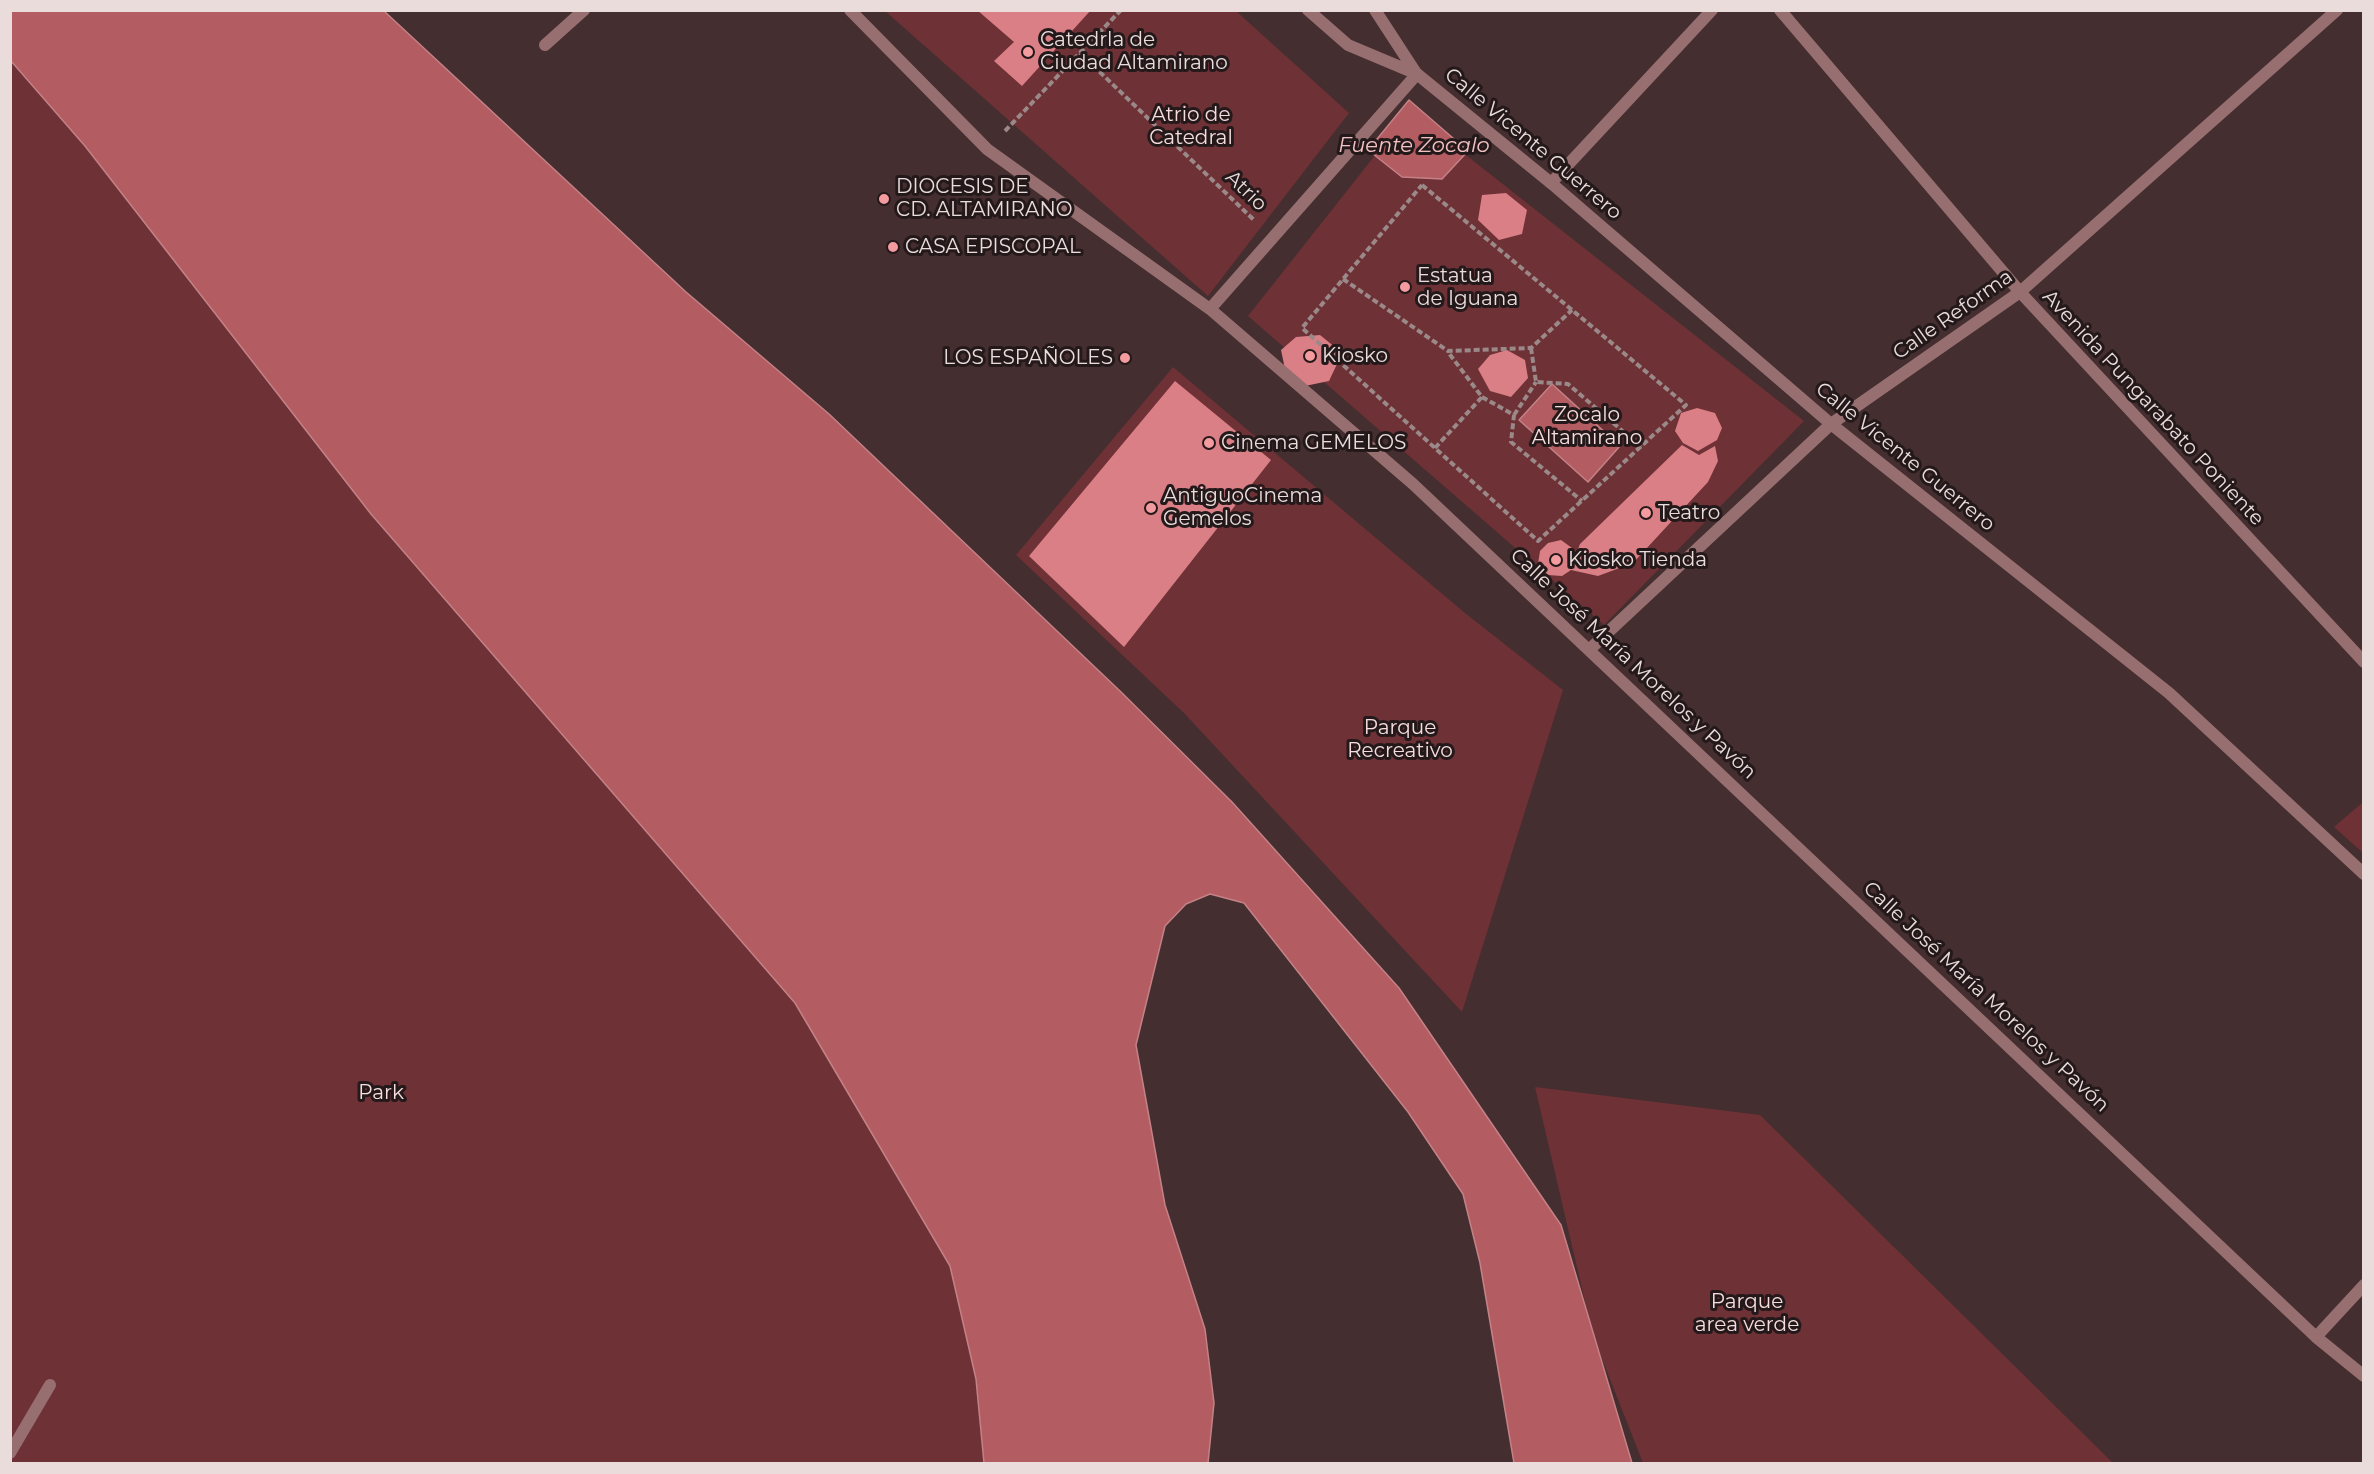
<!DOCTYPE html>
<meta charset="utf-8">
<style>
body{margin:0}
#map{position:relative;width:2374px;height:1474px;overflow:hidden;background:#442e2f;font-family:Montserrat,sans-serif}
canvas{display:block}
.frame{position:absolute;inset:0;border:12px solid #ebdcdc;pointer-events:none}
</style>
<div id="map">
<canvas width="2374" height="1474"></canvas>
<div class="frame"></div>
</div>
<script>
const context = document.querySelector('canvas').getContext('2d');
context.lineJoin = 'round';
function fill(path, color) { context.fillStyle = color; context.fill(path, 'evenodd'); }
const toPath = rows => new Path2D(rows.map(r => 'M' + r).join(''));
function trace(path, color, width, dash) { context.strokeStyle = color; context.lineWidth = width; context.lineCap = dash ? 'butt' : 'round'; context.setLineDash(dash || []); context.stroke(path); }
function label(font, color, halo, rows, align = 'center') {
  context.font = font + ' Montserrat,sans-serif'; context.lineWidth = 6; context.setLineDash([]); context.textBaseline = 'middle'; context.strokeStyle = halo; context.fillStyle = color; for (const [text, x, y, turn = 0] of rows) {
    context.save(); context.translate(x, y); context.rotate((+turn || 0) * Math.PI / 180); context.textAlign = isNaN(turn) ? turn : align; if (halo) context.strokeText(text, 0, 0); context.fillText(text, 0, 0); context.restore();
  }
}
const green = toPath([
 [885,11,1236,11,1349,113,1208,296],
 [10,61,85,146,371,514,795,1003,950,1266,976,1379,984,1463,11,1463],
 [1410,111,1804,421,1604,625,1248,316],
 [1173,367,1465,613,1563,690,1462,1012,1184,713,1016,555],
 [2363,802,2363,853,2334,827],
 [1535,1087,1760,1115,2113,1463,1643,1463,1593,1336]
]);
const water = toPath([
 [10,11,384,11,686,292,829,414,1120,691,1232,802,1399,988,1561,1225,1632,1463,1514,1463,1480,1263,1463,1194,1408,1112,1244,903,1210,894,1186,904,1165,926,1136,1045,1165,1205,1205,1329,1214,1403,1208,1463,984,1463,976,1379,950,1266,795,1003,371,514,85,146,11,61,10,11],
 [1409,100,1468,151,1442,179,1402,177,1368,150,1409,100],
 [1552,384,1620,446,1588,482,1519,420,1552,384]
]);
const building = toPath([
 [977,10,1091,10,1022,86,994,61,1014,42],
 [1506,193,1527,210,1522,234,1499,240,1478,220,1482,195],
 [1320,335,1336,348,1338,362,1329,381,1305,386,1286,374,1281,350,1296,337],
 [1507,350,1525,360,1528,378,1511,397,1490,391,1478,369,1490,355],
 [1175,381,1271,460,1124,647,1029,556],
 [1697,408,1715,413,1722,428,1717,440,1698,451,1683,443,1675,431,1681,413],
 [1682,445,1699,455,1715,446,1718,461,1708,482,1633,563,1598,576,1571,570,1562,576,1548,575,1538,564,1540,551,1548,543,1561,540,1572,548,1575,557,1580,544]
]);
const path = toPath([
 [1080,53,1255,221],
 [1005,131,1121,10],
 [1422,185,1686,405,1538,541,1302,328,1422,185],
 [1343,279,1448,351,1531,348,1572,310],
 [1531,348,1536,382,1568,384,1641,447],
 [1482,397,1514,415,1511,442,1582,501],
 [1514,415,1536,382],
 [1435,448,1482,397,1448,352]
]);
const minor = toPath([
 [850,10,987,149,1210,309,1413,484,2316,1337,2364,1376],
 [545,45,584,10],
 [1551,183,1712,10],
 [1210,309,1417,74],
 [2316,1337,2364,1285],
 [10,1453,50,1385]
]);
const tertiary = toPath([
 [1308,10,1348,45,1417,74,1551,183,1831,424,2169,693,2364,874],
 [1375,10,1416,73],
 [1780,10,2020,292,2364,662],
 [1590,649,1831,424,2020,292,2337,10]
]);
const markers = [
 [1028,52,6,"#f49b9f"],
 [884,199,6,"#f49b9f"],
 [893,247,6,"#f49b9f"],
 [1405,287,6,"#f49b9f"],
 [1310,356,6,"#f49b9f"],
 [1125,358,6,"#f49b9f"],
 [1209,443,6,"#f49b9f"],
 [1151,508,6,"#f49b9f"],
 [1646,513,6,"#f49b9f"],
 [1556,560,6,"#f49b9f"]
];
const poiNames = [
 ["Catedrla de",1040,40],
 ["Ciudad Altamirano",1040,63],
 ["DIOCESIS DE",896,187],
 ["CD. ALTAMIRANO",896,210],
 ["CASA EPISCOPAL",905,247],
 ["Estatua",1417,276],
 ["de Iguana",1417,299],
 ["Kiosko",1322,356],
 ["LOS ESPAÑOLES",1113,358,"right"],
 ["Cinema GEMELOS",1221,443],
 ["AntiguoCinema",1163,496],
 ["Gemelos",1163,519],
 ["Teatro",1658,513],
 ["Kiosko Tienda",1568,560]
];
const parkNames = [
 ["Atrio de",1191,115],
 ["Catedral",1191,138],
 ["Zocalo",1587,415],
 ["Altamirano",1587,438],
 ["Parque",1400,728],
 ["Recreativo",1400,751],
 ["Park",381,1093],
 ["Parque",1747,1302],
 ["area verde",1747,1325]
];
const streetNames = [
 ["Calle Vicente Guerrero",1533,144,40],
 ["Atrio",1246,191,44],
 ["Calle Reforma",1953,315,-35],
 ["Avenida Pungarabato Poniente",2153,408,47],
 ["Calle Vicente Guerrero",1905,457,39],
 ["Calle José María Morelos y Pavón",1633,664,43],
 ["Calle José María Morelos y Pavón",1986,997,43]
];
const waterNames = [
 ["Fuente Zocalo",1414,146]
];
fill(green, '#6e3136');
fill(water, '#b35c62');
trace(water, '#c48287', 1.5);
fill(building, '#da7f85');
trace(path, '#9b8989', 4, [6, 3]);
trace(minor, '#976f71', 12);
trace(tertiary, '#976f71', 12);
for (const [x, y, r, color] of markers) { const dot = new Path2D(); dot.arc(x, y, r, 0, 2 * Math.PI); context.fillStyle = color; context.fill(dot); trace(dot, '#24191a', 2); }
label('20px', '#ebdcdc', '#24191a', poiNames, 'left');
label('20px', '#f6dcdd', '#24191a', parkNames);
label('20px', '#ebdcdc', '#24191a', streetNames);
label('italic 21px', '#f3c1c2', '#24191a', waterNames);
</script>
